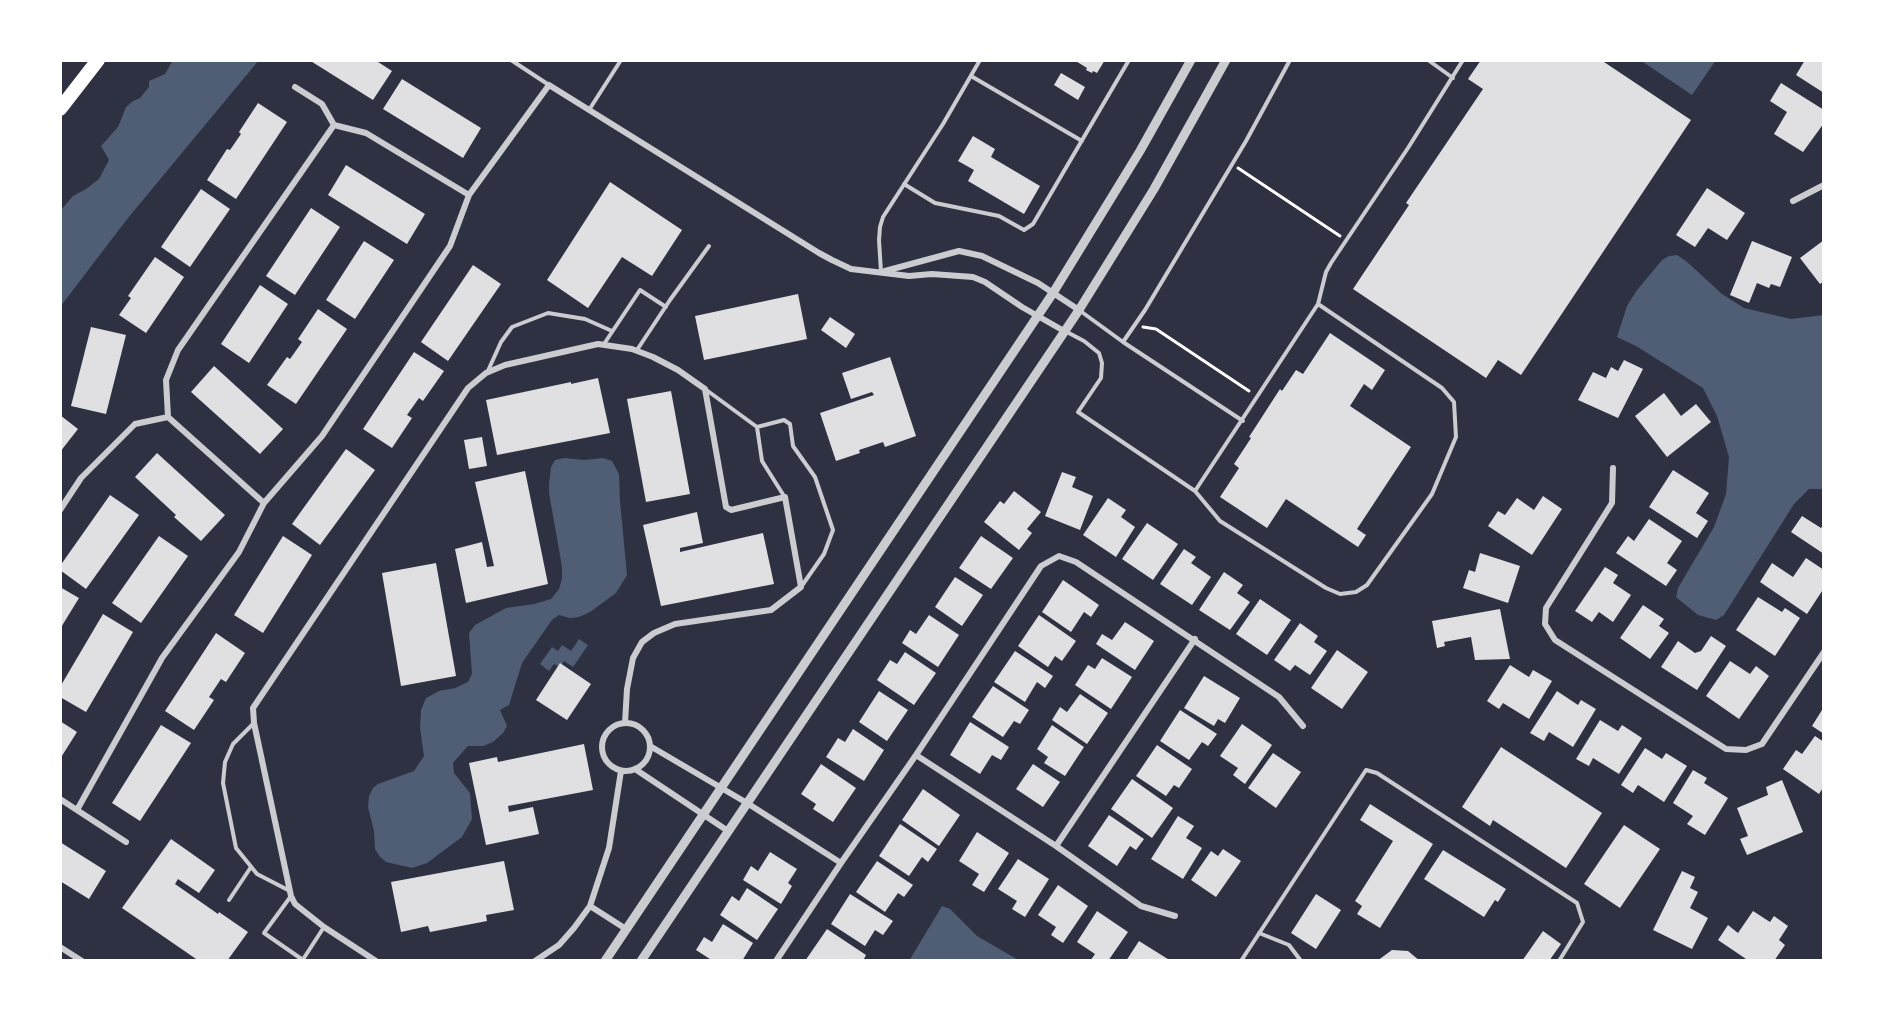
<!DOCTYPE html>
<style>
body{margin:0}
#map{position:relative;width:1884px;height:1021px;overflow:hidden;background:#2d3142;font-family:Helvetica,sans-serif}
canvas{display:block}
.frame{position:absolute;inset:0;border:62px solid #fff;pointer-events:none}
</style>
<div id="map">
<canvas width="1884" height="1021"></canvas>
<div class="frame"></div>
</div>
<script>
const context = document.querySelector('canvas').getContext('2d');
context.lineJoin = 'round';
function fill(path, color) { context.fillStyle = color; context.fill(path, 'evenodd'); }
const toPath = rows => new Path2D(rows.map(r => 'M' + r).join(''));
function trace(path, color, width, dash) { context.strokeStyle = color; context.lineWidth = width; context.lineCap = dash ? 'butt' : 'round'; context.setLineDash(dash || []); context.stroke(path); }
const water = toPath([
 [173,60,259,60,128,218,60,307,60,211,73,196,86,189,99,179,109,160,101,146,118,127,126,107,133,101,140,98,149,87,149,81,165,74],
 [1640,60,1716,60,1692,95],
 [1677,255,1686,261,1722,294,1744,308,1791,319,1824,315,1824,489,1809,489,1794,504,1724,615,1716,620,1698,615,1676,597,1678,588,1714,527,1726,494,1729,457,1717,416,1703,388,1636,346,1617,337,1627,306,1637,290,1662,260,1669,256],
 [565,458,584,460,603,458,612,461,619,474,620,501,627,575,616,593,590,612,579,617,570,618,559,615,552,620,522,663,509,705,500,710,507,726,503,733,493,742,483,746,468,746,453,763,454,773,470,793,472,819,462,837,427,863,412,868,386,862,380,857,375,849,374,831,368,807,369,796,373,788,378,784,414,771,424,756,420,728,421,710,426,698,439,691,455,688,468,682,472,674,469,633,475,625,506,608,534,604,551,599,559,589,562,579,562,567,549,493,549,484,551,467,555,460],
 [579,639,588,645,573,667,564,661,560,667,554,664,549,671,540,664,552,647,558,651,562,645,571,651],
 [942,906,950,909,977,936,1020,961,909,961]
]);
const building = toPath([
 [309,60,375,60,392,71,373,100],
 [1074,60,1105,60,1097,73,1093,71,1092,73,1086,70,1087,68],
 [1481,60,1601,60,1691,120,1521,375,1498,360,1486,378,1353,289,1409,205,1406,203,1483,89,1468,79],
 [1805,60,1824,60,1824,93,1796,75],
 [1061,73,1085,87,1078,100,1054,85],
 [402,79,481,128,463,158,383,109],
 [1781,83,1824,110,1824,123,1803,152,1774,134,1787,112,1770,101],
 [258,103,287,122,236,199,207,180,227,149,230,150,241,134,239,132],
 [973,136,995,149,991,157,1040,186,1024,214,968,181,974,170,958,161],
 [346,165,425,214,407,244,328,195],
 [610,182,682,230,652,276,622,257,588,308,547,280],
 [1707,188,1745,213,1727,240,1708,228,1695,247,1676,235],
 [201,189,230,209,190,267,161,247],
 [311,208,340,227,295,295,266,276],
 [1824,240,1824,281,1820,284,1800,258],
 [364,241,394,260,355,319,326,300],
 [1752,241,1792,257,1780,287,1771,284,1769,288,1757,283,1749,303,1730,295],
 [155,257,184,277,146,333,119,315,131,298,128,296],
 [473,265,501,284,448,361,421,342],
 [260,285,288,304,249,363,221,344],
 [798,294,807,339,704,360,695,316],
 [318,309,347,329,296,404,267,385,287,357,290,359,302,342,298,339],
 [830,317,855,334,846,348,821,330],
 [91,327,126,335,106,414,71,406],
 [1330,333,1385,370,1372,390,1364,384,1350,406,1411,447,1357,529,1366,535,1358,547,1286,499,1267,528,1220,497,1239,468,1234,464,1251,438,1249,437,1280,389,1282,391,1296,370,1303,374],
 [414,352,444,371,423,401,419,398,407,415,412,418,392,448,363,429],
 [890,357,916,436,885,447,883,442,859,450,860,453,836,461,820,413,874,395,872,392,851,399,842,373],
 [1624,360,1643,369,1618,418,1578,400,1593,372,1606,378,1611,367,1618,371],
 [214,366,283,429,260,454,191,392],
 [598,378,610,433,497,455,486,400,571,382,571,384],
 [671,391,690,494,646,502,627,399],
 [1664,393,1681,416,1696,404,1711,422,1667,457,1635,416],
 [60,415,78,429,60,452],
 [482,437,487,466,469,469,464,440],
 [346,449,375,470,320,545,292,524],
 [157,453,225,515,201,541,174,517,176,515,135,477],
 [1673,470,1709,493,1696,513,1708,521,1697,538,1649,507],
 [525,471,548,584,466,603,455,549,482,542,487,567,494,566,475,482],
 [1062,472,1076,477,1072,487,1093,496,1080,530,1045,516],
 [1014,491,1041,512,1027,529,1032,533,1019,550,984,522,1000,501,1004,504],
 [110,495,139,515,86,589,60,570,60,566],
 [1543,496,1562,509,1532,555,1488,526,1498,511,1505,515,1517,498,1534,510],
 [1108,498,1126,510,1121,517,1135,527,1116,557,1083,535],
 [697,512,703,543,680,548,680,552,763,533,774,584,661,606,643,525],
 [1802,516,1821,528,1824,524,1824,554,1791,532],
 [1649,519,1682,541,1667,563,1677,570,1666,586,1616,553,1628,536,1634,541],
 [1147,523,1178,544,1153,580,1122,559],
 [159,536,188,556,141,623,112,603],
 [283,536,312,555,263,633,234,615],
 [981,536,1013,558,991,589,959,568],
 [1184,549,1196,557,1191,563,1211,577,1192,605,1160,584],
 [1480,553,1520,566,1508,603,1463,588,1469,570,1475,572],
 [1806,558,1824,570,1824,588,1807,614,1760,582,1772,563,1793,577],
 [436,563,456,676,401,686,382,573],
 [1605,567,1618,575,1613,583,1631,595,1613,622,1599,612,1592,622,1575,611],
 [1224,572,1243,585,1237,593,1250,602,1230,630,1199,610],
 [955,577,983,595,962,626,935,607],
 [1063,580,1099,605,1091,617,1084,612,1071,632,1042,612],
 [60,587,79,598,60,629],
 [1758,597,1782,612,1785,608,1800,618,1775,656,1736,630],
 [1260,599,1291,620,1267,655,1236,634],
 [1643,605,1664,619,1659,626,1669,633,1650,659,1620,638],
 [1500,609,1510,659,1475,660,1471,637,1444,642,1445,646,1437,648,1432,621],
 [103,614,133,632,86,712,60,697,60,687],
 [929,615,959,635,938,667,902,643,910,630,916,634],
 [1039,615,1076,641,1062,661,1055,656,1048,667,1018,646],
 [1125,622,1154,641,1135,670,1096,644,1102,634,1112,640],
 [1300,623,1318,636,1314,642,1327,651,1310,675,1295,665,1290,671,1274,660],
 [216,633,245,653,226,682,221,679,209,697,214,700,194,730,165,711],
 [1711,636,1726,646,1697,690,1661,667,1678,641,1695,653,1701,651],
 [1337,650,1368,672,1342,709,1311,688],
 [1015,651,1053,676,1045,688,1037,682,1025,702,994,682],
 [905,652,936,673,914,705,877,680,890,660,897,664],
 [1102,658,1132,677,1111,709,1075,685,1088,665,1095,669],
 [1730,661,1750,674,1756,666,1769,676,1739,719,1706,696],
 [560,663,591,684,567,720,536,700],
 [1510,665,1529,677,1533,670,1552,681,1529,719,1503,703,1499,709,1487,701],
 [1204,676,1240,698,1225,723,1218,719,1214,726,1184,708],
 [993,686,1029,710,1020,724,1014,721,1003,737,972,717],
 [879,691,908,710,887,741,859,722],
 [1557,691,1578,705,1581,700,1596,709,1573,747,1549,732,1544,741,1530,733],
 [1080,694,1108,713,1087,744,1052,720,1060,707,1067,712],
 [1180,710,1217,734,1208,746,1202,742,1189,760,1160,741],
 [1822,710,1824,711,1824,734,1812,726],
 [1600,720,1618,731,1622,725,1642,738,1619,774,1593,758,1589,766,1576,759],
 [60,721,77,732,60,759],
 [970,722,1009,747,1001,760,992,755,980,774,950,755],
 [1242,724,1272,745,1245,784,1233,775,1238,768,1220,756],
 [161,725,191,743,140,821,112,803],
 [1052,725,1084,747,1065,776,1044,763,1048,757,1037,749],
 [853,729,884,750,864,781,826,757,838,738,845,742],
 [1815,736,1824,742,1824,786,1819,794,1783,769,1796,750,1802,754],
 [584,744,593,790,508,806,509,812,533,807,539,834,486,845,469,763,497,757,498,762],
 [1157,745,1192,769,1179,788,1174,785,1166,796,1136,776],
 [1501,747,1602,813,1566,868,1493,820,1490,826,1462,807],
 [1645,748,1662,759,1666,753,1687,766,1664,802,1638,785,1633,793,1621,785],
 [1273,753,1301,772,1276,808,1248,788],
 [821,764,856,788,833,822,813,809,816,804,801,794],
 [1033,764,1060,782,1043,807,1016,789],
 [1693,770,1707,778,1704,783,1728,798,1705,835,1687,824,1693,816,1673,803],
 [1132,779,1173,808,1152,838,1111,809],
 [1782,780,1803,832,1747,855,1740,839,1748,836,1737,808,1768,795,1766,787],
 [923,789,960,815,939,846,902,820],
 [1370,804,1433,844,1380,928,1357,914,1362,906,1355,901,1393,841,1360,820],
 [1109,815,1144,839,1136,850,1130,846,1117,866,1088,846],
 [1178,816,1194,826,1186,838,1202,848,1183,879,1151,859],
 [900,824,937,849,928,862,922,857,909,876,879,856],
 [1624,825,1660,849,1620,908,1584,884],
 [977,832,1009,853,984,892,972,885,979,874,959,861],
 [171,839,215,870,199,893,178,879,175,884,218,914,219,912,248,932,227,961,199,961,122,908],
 [60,842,106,871,89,899,60,881],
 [1223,849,1241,861,1216,897,1191,880,1211,851,1218,856],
 [1443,850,1506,889,1498,902,1495,900,1484,917,1424,879],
 [770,852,797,869,788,883,792,886,781,904,743,880,751,866,758,871],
 [1018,859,1049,879,1025,917,1012,909,1017,901,998,889],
 [504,861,514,910,486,915,487,921,430,932,428,926,401,932,391,882],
 [877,861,913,885,904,897,898,893,885,912,856,892],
 [1682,871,1695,877,1690,888,1698,892,1690,908,1708,918,1692,949,1653,930],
 [1058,885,1088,906,1063,943,1051,935,1056,927,1038,915],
 [747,888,778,909,757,940,720,915,732,896,739,901],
 [850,894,893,921,883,935,875,930,865,946,831,924],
 [1316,894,1341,910,1316,949,1291,933],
 [1097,911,1128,932,1108,961,1090,961,1095,954,1077,942],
 [1753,911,1770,922,1774,916,1788,926,1779,940,1785,945,1774,961,1749,961,1718,940,1728,925,1738,933],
 [723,924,753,943,742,961,713,961,696,950,704,937,712,942],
 [827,929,866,955,863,961,805,961],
 [1543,931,1561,944,1549,961,1522,961],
 [1139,941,1171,961,1126,961],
 [1392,950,1408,951,1420,961,1377,961]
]);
const path = toPath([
 [1238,168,1340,236],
 [1143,327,1156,329,1249,391]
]);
const service = toPath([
 [511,60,549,85],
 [1428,60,1453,78],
 [971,76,1082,141],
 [589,110,621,60],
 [904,184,935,203,999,216,1024,230,1033,224,1129,60],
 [881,272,879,240,880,227,883,217,943,124,980,60],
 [1079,310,1123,342,1243,421],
 [1065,331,1084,341,1099,353,1102,363,1101,378,1078,412,1195,491,1220,521,1326,588,1340,594,1356,592,1367,585,1432,494,1456,437,1454,402,1442,388,1318,304],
 [1123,342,1145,310,1246,141,1290,60],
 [604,344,640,290,666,307],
 [637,350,670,300,709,246],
 [487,373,501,342,512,327,548,313,585,319,612,331],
 [705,389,757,427],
 [1195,491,1318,304,1326,272,1331,263,1408,148,1463,60],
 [784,496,762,461,757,427,784,420,790,424,793,446,815,477,833,530,824,554,801,587],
 [254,723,233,744,225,762,223,783,236,848,257,874,288,890],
 [291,896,264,933,303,960],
 [229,900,251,867],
 [1259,933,1289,945,1301,961],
 [302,961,324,927],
 [1241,961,1366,770,1377,773,1577,903,1583,922,1559,961]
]);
const minor = toPath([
 [295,87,322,104,334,125,366,133,469,195],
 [1793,201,1824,185],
 [885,271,959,251,982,256,1038,283,1079,310],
 [168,417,264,503],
 [1613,468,1612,503,1546,608,1545,624,1555,640,1726,749,1746,750,1762,744,1824,652],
 [60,510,81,478,135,424,168,417,166,380,178,350,334,125],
 '602 747a24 24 0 1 1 48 0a24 24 0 1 1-48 0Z',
 [650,746,747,803,841,863],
 [916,755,1056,846,1141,906,1175,916],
 [635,769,728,831],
 [60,799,126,842],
 [77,810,162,658,239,552,264,503,322,436,450,246,469,195,549,85,819,253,832,260,851,269,909,276,932,274,973,277,985,282,1022,307,1064,331],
 [1056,846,1195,639],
 [590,906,626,929],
 [60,947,82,961],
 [376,961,324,927,295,904,291,896,254,723,253,708,468,388,486,373,505,365,598,344,632,349,653,357,678,370,705,389,726,507,731,510,785,497,801,587,771,610,675,624,654,633,642,642,633,658,627,689,625,723],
 [535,961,559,945,574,928,590,906,609,848,621,771],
 [776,961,841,863,916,755,1041,566,1059,556,1076,562,1279,697,1303,726]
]);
const tertiary = toPath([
 [605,961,1053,293,1140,151,1191,60],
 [641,961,1079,310,1154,189,1226,60]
]);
const motorway = toPath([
 [60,109,98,60]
]);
fill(water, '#4f5d75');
fill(building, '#e0e0e3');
trace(path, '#fff', 3);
trace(service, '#caccd0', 4);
trace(minor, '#caccd0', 6);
trace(tertiary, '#caccd0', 9);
trace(motorway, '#fff', 14);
</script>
